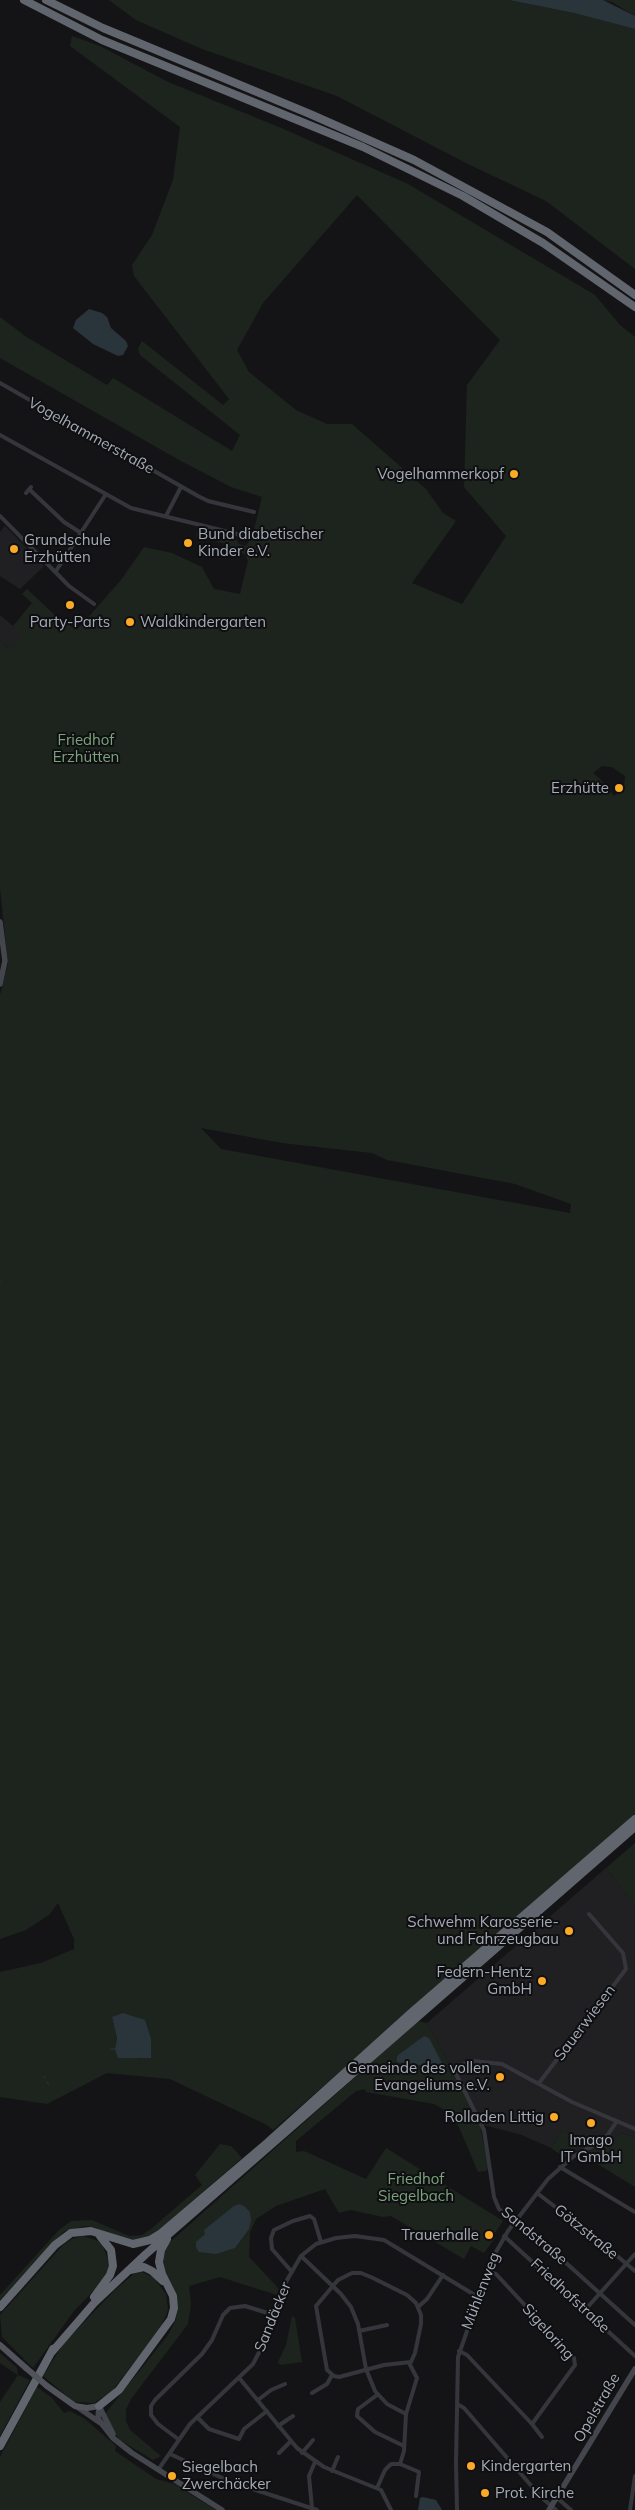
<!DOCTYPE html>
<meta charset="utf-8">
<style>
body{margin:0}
canvas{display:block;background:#141416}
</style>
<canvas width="635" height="2510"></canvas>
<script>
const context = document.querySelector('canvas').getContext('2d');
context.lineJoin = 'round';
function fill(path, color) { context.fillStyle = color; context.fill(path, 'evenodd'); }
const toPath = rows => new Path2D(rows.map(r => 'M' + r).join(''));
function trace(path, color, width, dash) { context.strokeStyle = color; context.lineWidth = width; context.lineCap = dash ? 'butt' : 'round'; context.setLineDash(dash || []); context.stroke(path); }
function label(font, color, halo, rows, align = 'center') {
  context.font = font + ' Mulish,sans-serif'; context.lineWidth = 4; context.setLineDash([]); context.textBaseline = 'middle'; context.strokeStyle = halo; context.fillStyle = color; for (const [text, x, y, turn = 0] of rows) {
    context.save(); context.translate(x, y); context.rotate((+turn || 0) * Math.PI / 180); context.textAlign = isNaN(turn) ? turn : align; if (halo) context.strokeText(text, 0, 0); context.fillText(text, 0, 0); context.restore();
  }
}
const built = toPath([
 [5,526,44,566,20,589,0,576,0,532],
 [0,615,24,635,9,649,0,641],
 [606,1868,635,1906,635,2137,621,2133,611,2141,583,2155,575,2150,587,2142,563,2130,551,2148,522,2135,480,2124,449,2072,447,2069,450,2066,427,2023]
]);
const green = toPath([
 [109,0,509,0,574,13,635,29,635,269,546,201,468,164,337,96,202,49,136,20],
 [603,0,635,0,635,16,612,2],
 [72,36,100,46,168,82,279,127,408,184,595,295,620,325,635,337,635,1814,273,2130,267,2125,170,2079,107,2073,47,2104,0,2097,0,1972,41,1963,74,1949,74,1939,58,1903,49,1915,26,1930,0,1939,0,995,8,964,0,888,0,641,9,649,23,635,13,626,32,603,22,594,27,589,57,617,77,630,121,580,144,547,172,553,202,567,214,589,240,594,248,561,245,554,226,549,227,544,196,537,197,531,224,537,225,533,234,536,239,544,246,546,253,534,262,497,231,487,181,461,0,358,0,317,25,336,107,385,113,378,232,451,240,435,140,355,138,349,142,341,223,405,229,399,134,276,132,265,152,235,173,180,180,127,70,46],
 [357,195,500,340,467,385,464,487,506,536,462,604,412,583,456,521,443,513,426,489,352,424,327,424,296,410,249,372,237,350,263,303],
 [602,766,612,767,625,776,624,788,614,796,600,779,593,773],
 [201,1128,282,1143,372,1153,387,1160,515,1184,571,1204,570,1213,221,1149],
 [112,2017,141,2059,115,2049,117,2038],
 [635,1843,635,1906,606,1868],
 [418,2021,427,2023,450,2066,447,2069,449,2072,453,2073,480,2124,488,2168,486,2171,478,2172,459,2127,443,2109,434,2104,366,2092,365,2089,356,2091,296,2141,296,2152,304,2151,366,2179,386,2148,503,2221,493,2236,495,2238,492,2242,484,2253,471,2246,464,2259,391,2216,383,2217,351,2210,339,2213,325,2189,276,2206,256,2219,250,2232,249,2257,279,2289,277,2295,220,2277,189,2286,191,2304,188,2324,131,2399,126,2410,126,2421,130,2430,161,2456,153,2460,120,2440,113,2432,105,2414,168,2335,176,2320,177,2296,165,2272,163,2256,169,2243],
 [563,2130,587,2142,564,2157,551,2148],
 [621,2133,635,2137,635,2187,583,2155,611,2141],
 [220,2144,231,2146,242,2158,157,2232,145,2239,133,2240,121,2239,94,2227,85,2226,65,2231,52,2243,0,2300,0,2295,59,2230,71,2221,92,2220,129,2236,142,2235,151,2229,202,2185,195,2175],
 [83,2236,98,2241,102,2244,110,2265,105,2279,74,2311,33,2368,2,2337,0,2315,63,2245,72,2239],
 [142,2272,154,2278,166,2294,168,2310,160,2329,111,2392,94,2403,74,2402,43,2376,64,2343,116,2289,134,2274],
 [292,2316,295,2318,302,2362,280,2365,278,2362,286,2345],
 [0,2353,17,2368,18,2375,30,2380,0,2436,0,2402,18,2375,0,2363],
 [37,2387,52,2398,64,2413,70,2411,85,2419,116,2446,115,2451,156,2479,174,2484,216,2510,0,2510,0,2457]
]);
const water = toPath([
 [509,0,603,0,635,16,635,29,574,13],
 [89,309,102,313,107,317,111,328,126,341,128,346,123,355,118,356,93,344,73,328,76,320],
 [123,2013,145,2020,151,2039,151,2058,118,2058,115,2049,117,2038,112,2017],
 [424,2036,429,2038,443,2065,442,2068,397,2062,397,2056],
 [239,2204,244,2206,250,2212,251,2220,249,2229,235,2248,216,2254,199,2252,196,2247,196,2242,205,2234,204,2230,234,2206],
 [423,2497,436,2500,442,2510,418,2510,420,2498]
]);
const stream = toPath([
 [0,1281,0,1282],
 [110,2049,115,2049],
 [44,2076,45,2078],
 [47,2082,49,2085]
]);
const street = toPath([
 [0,383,198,496,208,501,254,512],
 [0,435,131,508,237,534,243,538],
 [30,490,64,522,81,533],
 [26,493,31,487],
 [0,516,69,586,94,604],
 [166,516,181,487],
 [56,571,106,494],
 [539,2083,626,1969,623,1953,589,1914],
 [635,2129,572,2102,502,2064,473,2061,453,2068,484,2130,494,2197,499,2209,565,2262,635,2325],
 [560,2167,635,2212],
 [537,2193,591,2234,635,2271],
 [504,2236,635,2356],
 [301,2256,341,2294,351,2307,358,2324,366,2369,375,2391,387,2404,406,2414],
 [292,2272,272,2249,271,2238,274,2230,293,2221,310,2216,314,2219,321,2242],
 [352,2273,361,2273,373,2278,407,2295,416,2303,421,2315,421,2324,415,2353,411,2362,384,2365,339,2377,334,2376,327,2370,316,2306,338,2280,352,2273],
 [418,2307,427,2299,443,2275],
 [585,2310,635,2254],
 [359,2331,387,2325],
 [459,2351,467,2355,532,2424,575,2365,574,2358,496,2274,488,2271],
 [240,2379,297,2448,324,2467,381,2490,391,2510],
 [312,2393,327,2384,332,2375],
 [377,2395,358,2409,357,2416,375,2432,404,2446],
 [258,2400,271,2390,285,2384],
 [457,2404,464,2408,541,2497,556,2510],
 [197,2417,209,2429,239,2439,244,2429,267,2411],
 [532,2424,542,2437],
 [278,2426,293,2416],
 [178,2439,158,2424,151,2415,151,2406,155,2400,202,2354,212,2340,223,2315,230,2308,245,2306,274,2315],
 [279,2453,290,2442],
 [302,2453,313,2440],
 [170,2454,231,2482,317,2510],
 [400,2464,419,2472,416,2496],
 [158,2470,190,2424,253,2364,268,2335,283,2287,301,2256,316,2244,336,2238,355,2236,384,2240,478,2297],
 [332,2471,338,2457],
 [377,2488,385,2470,391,2464,400,2464,404,2451,406,2414,417,2378,409,2363],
 [556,2497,571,2510],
 [312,2508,309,2476,315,2462],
 [457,2510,456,2463,458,2357,492,2259,508,2231,548,2179,574,2156,605,2139,617,2121],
 [630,2510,635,2476]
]);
const secondary = toPath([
 [0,922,5,961,0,984],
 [76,2406,99,2422],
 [99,2406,98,2419,113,2438,132,2453,222,2510],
 [99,2406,113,2434],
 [549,2510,635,2369]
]);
const primary = toPath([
 [0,2345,26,2368],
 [47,2386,75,2406,87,2408,99,2406]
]);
const highway = toPath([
 [24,0,102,40,363,147,408,169,463,196,543,243,635,307],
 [46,0,103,28,310,114,414,160,547,232,635,295],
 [130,2270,144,2267,152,2271,163,2281],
 [94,2297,110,2275,113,2266,111,2250,100,2236],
 [0,2307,55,2245,71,2233,91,2231,133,2244,150,2240,160,2234,267,2143,412,2012,635,1819],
 [51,2353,95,2302,146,2254,635,1827],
 [99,2406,119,2390,171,2319,174,2308,173,2296,162,2274,159,2262,161,2250,167,2239],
 [0,2446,53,2349]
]);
const primaryBridge = toPath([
 [26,2368,47,2386]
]);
const markers = [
 [514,474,5,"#fbaa28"],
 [188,543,5,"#fbaa28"],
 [14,549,5,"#fbaa28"],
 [70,605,5,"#fbaa28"],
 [130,622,5,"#fbaa28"],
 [619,788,5,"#fbaa28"],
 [569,1931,5,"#fbaa28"],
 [542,1981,5,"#fbaa28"],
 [500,2077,5,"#fbaa28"],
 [554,2117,5,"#fbaa28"],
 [591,2123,5,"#fbaa28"],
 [489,2235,5,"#fbaa28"],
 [471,2466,5,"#fbaa28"],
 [172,2476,5,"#fbaa28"],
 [485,2493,5,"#fbaa28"]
];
const streetNames = [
 ["Vogelhammerstraße",91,436,29],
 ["Sauerwiesen",585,2023,-53],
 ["Götzstraße",586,2232,39],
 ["Sandstraße",534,2236,40],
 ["Mühlenweg",481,2291,-69],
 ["Friedhofstraße",570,2296,43],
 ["Sandäcker",273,2317,-68],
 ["Sigeloring",548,2332,48],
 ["Opelstraße",597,2408,-60]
];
const poiNames = [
 ["Vogelhammerkopf",504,474],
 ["Bund diabetischer",198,534,"left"],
 ["Kinder e.V.",198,551,"left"],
 ["Grundschule",24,540,"left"],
 ["Erzhütten",24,557,"left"],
 ["Party-Parts",70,622,"center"],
 ["Waldkindergarten",140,622,"left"],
 ["Erzhütte",609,788],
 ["Schwehm Karosserie-",559,1922],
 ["und Fahrzeugbau",559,1939],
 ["Federn-Hentz",532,1972],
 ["GmbH",532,1989],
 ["Gemeinde des vollen",490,2068],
 ["Evangeliums e.V.",490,2085],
 ["Rolladen Littig",544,2117],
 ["Imago",591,2140,"center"],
 ["IT GmbH",591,2157,"center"],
 ["Trauerhalle",479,2235],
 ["Kindergarten",481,2466,"left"],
 ["Siegelbach",182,2467,"left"],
 ["Zwerchäcker",182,2484,"left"],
 ["Prot. Kirche",495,2493,"left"]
];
const parkNames = [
 ["Friedhof",86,740],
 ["Erzhütten",86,757],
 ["Friedhof",416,2179],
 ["Siegelbach",416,2196]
];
fill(built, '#202023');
fill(green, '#1c241d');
fill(water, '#2a343b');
trace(stream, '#2a343b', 1);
trace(street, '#35363c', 4);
trace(secondary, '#43464c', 5.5);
trace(primary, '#51545b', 6);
trace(highway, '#61656d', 8);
trace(primaryBridge, '#51545b', 6);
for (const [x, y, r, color] of markers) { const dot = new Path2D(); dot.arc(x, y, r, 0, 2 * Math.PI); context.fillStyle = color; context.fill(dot); trace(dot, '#0f0f11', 2); }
label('15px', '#a5acb7', '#0f0f11', streetNames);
label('15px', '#a5acb7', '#0f0f11', poiNames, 'right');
label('15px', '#7ba37c', '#0f0f11', parkNames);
</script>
